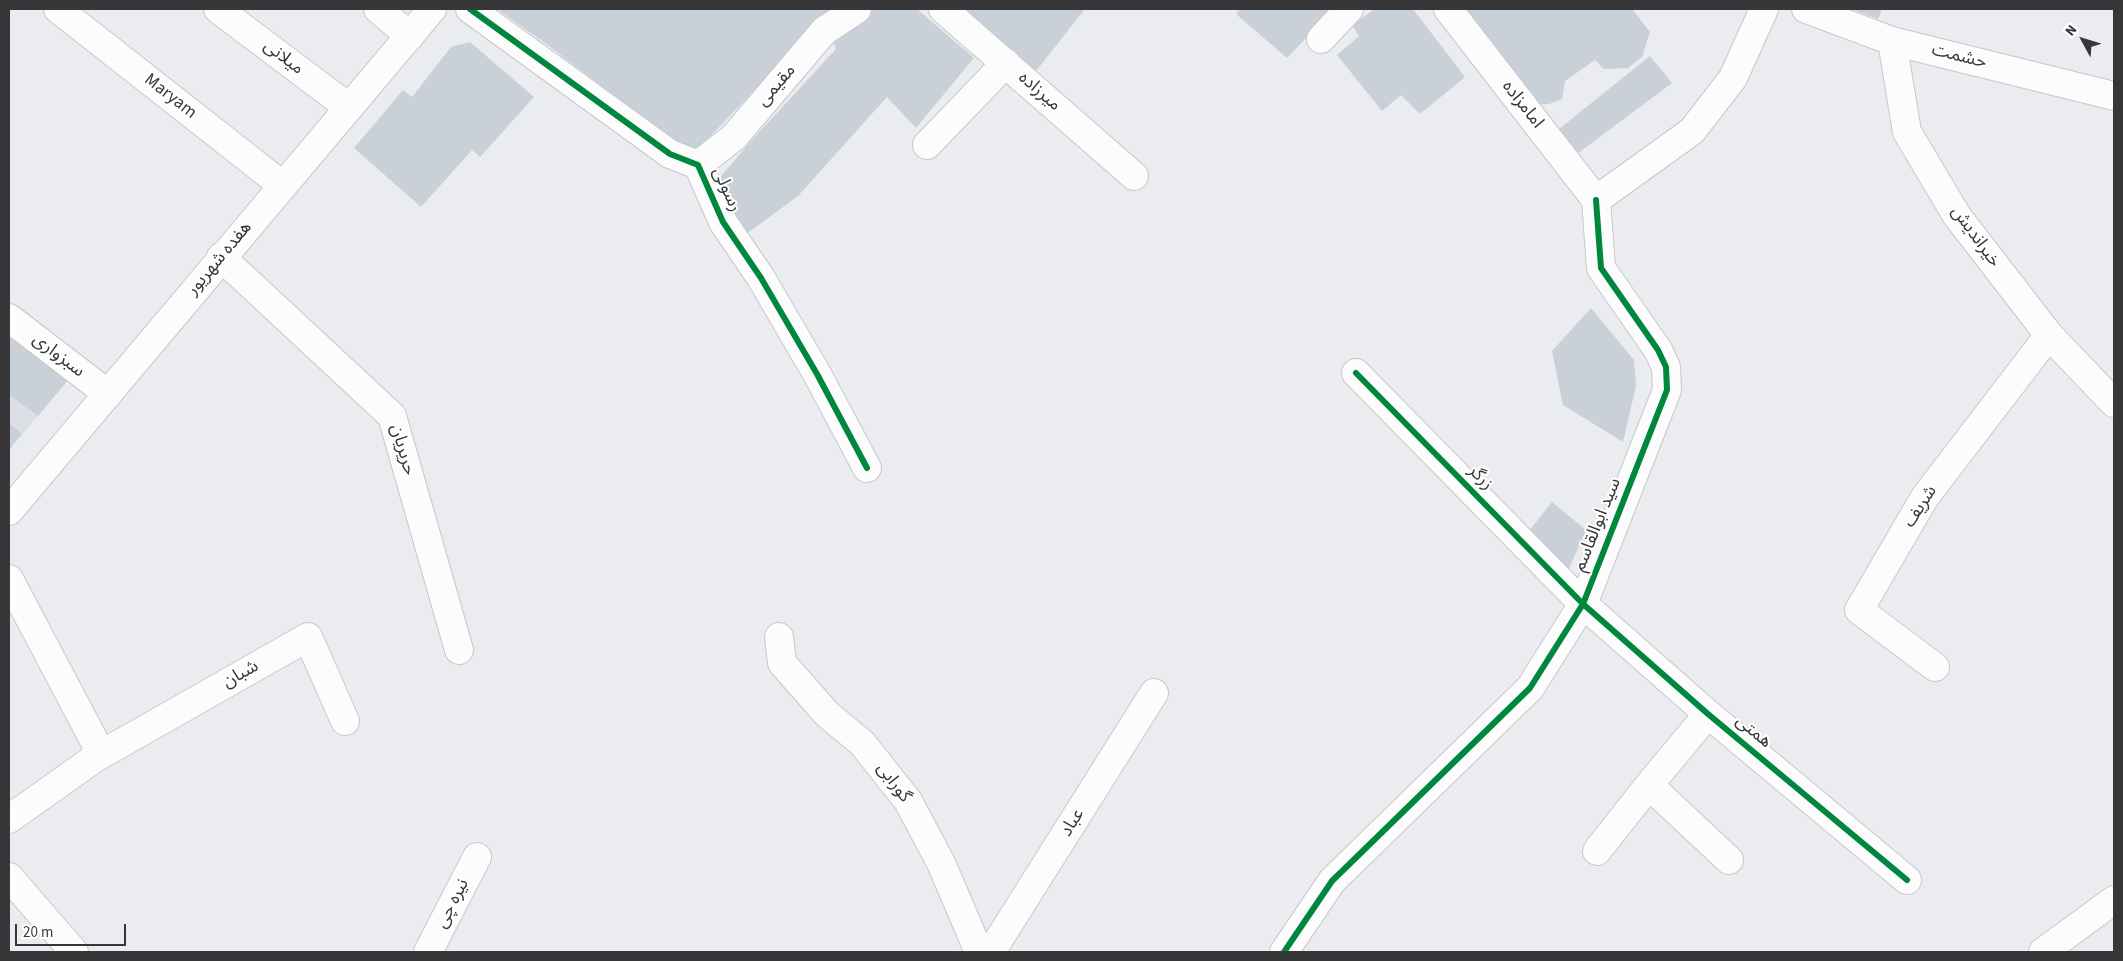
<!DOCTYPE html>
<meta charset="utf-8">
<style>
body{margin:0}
#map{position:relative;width:2123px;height:961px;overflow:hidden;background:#ebecef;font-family:"Source Sans 3",sans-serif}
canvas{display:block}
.frame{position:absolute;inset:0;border:10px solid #373739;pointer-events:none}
.north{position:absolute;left:2058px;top:15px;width:50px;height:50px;-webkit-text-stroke:4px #fff;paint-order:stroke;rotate:309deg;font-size:14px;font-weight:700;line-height:20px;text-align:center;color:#373739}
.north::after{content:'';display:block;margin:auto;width:18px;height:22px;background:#373739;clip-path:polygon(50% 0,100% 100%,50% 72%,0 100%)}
.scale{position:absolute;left:15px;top:924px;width:111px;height:22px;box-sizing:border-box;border:2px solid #373739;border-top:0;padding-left:6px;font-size:15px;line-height:18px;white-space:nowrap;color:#373739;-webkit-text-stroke:4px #fff;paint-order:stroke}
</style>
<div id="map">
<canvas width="2123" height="961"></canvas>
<div class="frame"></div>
<div class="north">N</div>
<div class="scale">20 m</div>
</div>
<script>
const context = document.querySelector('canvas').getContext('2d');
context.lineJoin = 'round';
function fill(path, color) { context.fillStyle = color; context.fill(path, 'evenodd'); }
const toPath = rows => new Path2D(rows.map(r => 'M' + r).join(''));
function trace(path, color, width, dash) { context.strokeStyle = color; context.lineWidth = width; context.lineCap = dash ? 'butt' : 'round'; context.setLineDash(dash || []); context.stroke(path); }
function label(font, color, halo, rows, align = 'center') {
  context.font = font + ' "Source Sans 3","Noto Sans Arabic",sans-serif'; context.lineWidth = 4; context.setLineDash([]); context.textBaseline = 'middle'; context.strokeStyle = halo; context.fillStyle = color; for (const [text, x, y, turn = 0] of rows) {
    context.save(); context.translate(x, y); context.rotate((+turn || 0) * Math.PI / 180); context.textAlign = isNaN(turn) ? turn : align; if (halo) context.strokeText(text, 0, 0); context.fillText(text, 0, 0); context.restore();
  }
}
const built = toPath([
 [9,335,68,380,9,450]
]);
const building = toPath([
 [500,9,842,9,750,95,700,147,686,151,545,43,501,12],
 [872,9,917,9,974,58,916,128,887,97,798,196,745,235,711,188,751,141,836,49,833,41,861,14],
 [962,9,1085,9,1036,71],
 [1240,9,1334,9,1287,58,1236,14],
 [1375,9,1413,9,1465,77,1420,114,1401,95,1382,111,1337,55,1359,36,1352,25],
 [1469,9,1633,10,1650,32,1642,57,1628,68,1604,69,1595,60,1565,81,1562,99,1549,104,1533,105,1461,14],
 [1851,9,1882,9,1878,19],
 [470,42,534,97,480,157,472,150,421,207,354,148,403,90,412,97,451,47],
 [1650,56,1672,83,1573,157,1554,133],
 [1591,308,1634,360,1636,386,1623,442,1563,405,1552,351],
 [9,335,68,380,38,416,9,395],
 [9,423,22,434,9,450],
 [1552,502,1586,530,1568,571,1528,532]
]);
const minor = toPath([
 [58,9,282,185],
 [218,9,348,107],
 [378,9,410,36],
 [470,9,670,154,698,165,723,222,761,278,817,374,867,468],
 [943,9,1134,176],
 [1448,9,1596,200],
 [1321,39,1349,9],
 [1892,41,1907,132,1957,216,2049,335,2114,403],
 [927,145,1006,63],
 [698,165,734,137,824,31,857,9],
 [1596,200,1692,131,1733,78,1764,9],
 [221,257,392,416,459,650],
 [9,318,108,394],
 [1356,373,1583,604,1708,714,1907,880],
 [9,579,97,746,95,758,9,819],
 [779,637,782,663,827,714,862,743,908,801,941,863,979,952],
 [1935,667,1859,610,1925,497,2049,335],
 [1708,714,1649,785,1729,860],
 [95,758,308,637,345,721],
 [1597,851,1649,785],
 [9,877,74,952],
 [428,952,477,857],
 [991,952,1154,693],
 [1284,952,1332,881,1530,688,1583,604,1667,390,1666,367,1658,350,1601,268,1596,200],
 [2043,952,2114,900]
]);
const secondary = toPath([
 [1806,9,1892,41,2114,96],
 [9,511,432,9]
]);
const cycleway = toPath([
 [470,9,670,154,698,165,723,222,761,278,817,374,867,468],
 [1356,373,1583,604,1708,714,1907,880],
 [1284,952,1332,881,1530,688,1583,604,1667,390,1666,367,1658,350,1601,268,1596,200]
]);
const streetNames = [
 ["حشمت",1959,57,14],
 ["میلانی",283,58,37],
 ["مقیمی",777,86,-49],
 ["میرزاده",1039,92,41],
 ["Maryam",170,97,38],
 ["امامزاده",1522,105,52],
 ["رسولی",726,190,66],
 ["خیراندیش",1975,237,54],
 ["هفده شهریور",220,259,-50],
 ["سبزواری",58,356,37],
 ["حریریان",402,450,74],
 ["زرگر",1480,478,46],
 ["شریف",1921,507,-57],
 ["سید ابوالقاسم",1598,525,-68],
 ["شبان",241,675,-30],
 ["همتی",1753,732,40],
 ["گورابی",893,783,53],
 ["عباد",1073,823,-58],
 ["نیره چی",453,904,-63]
];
fill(built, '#dddfe7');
fill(building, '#c9d0d8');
trace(minor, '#c8c8cb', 30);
trace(secondary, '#c8c8cb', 30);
trace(minor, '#fcfcfd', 28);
trace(secondary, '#fcfcfd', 28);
trace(cycleway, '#00873e', 6);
label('18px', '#373739', '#fff', streetNames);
</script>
